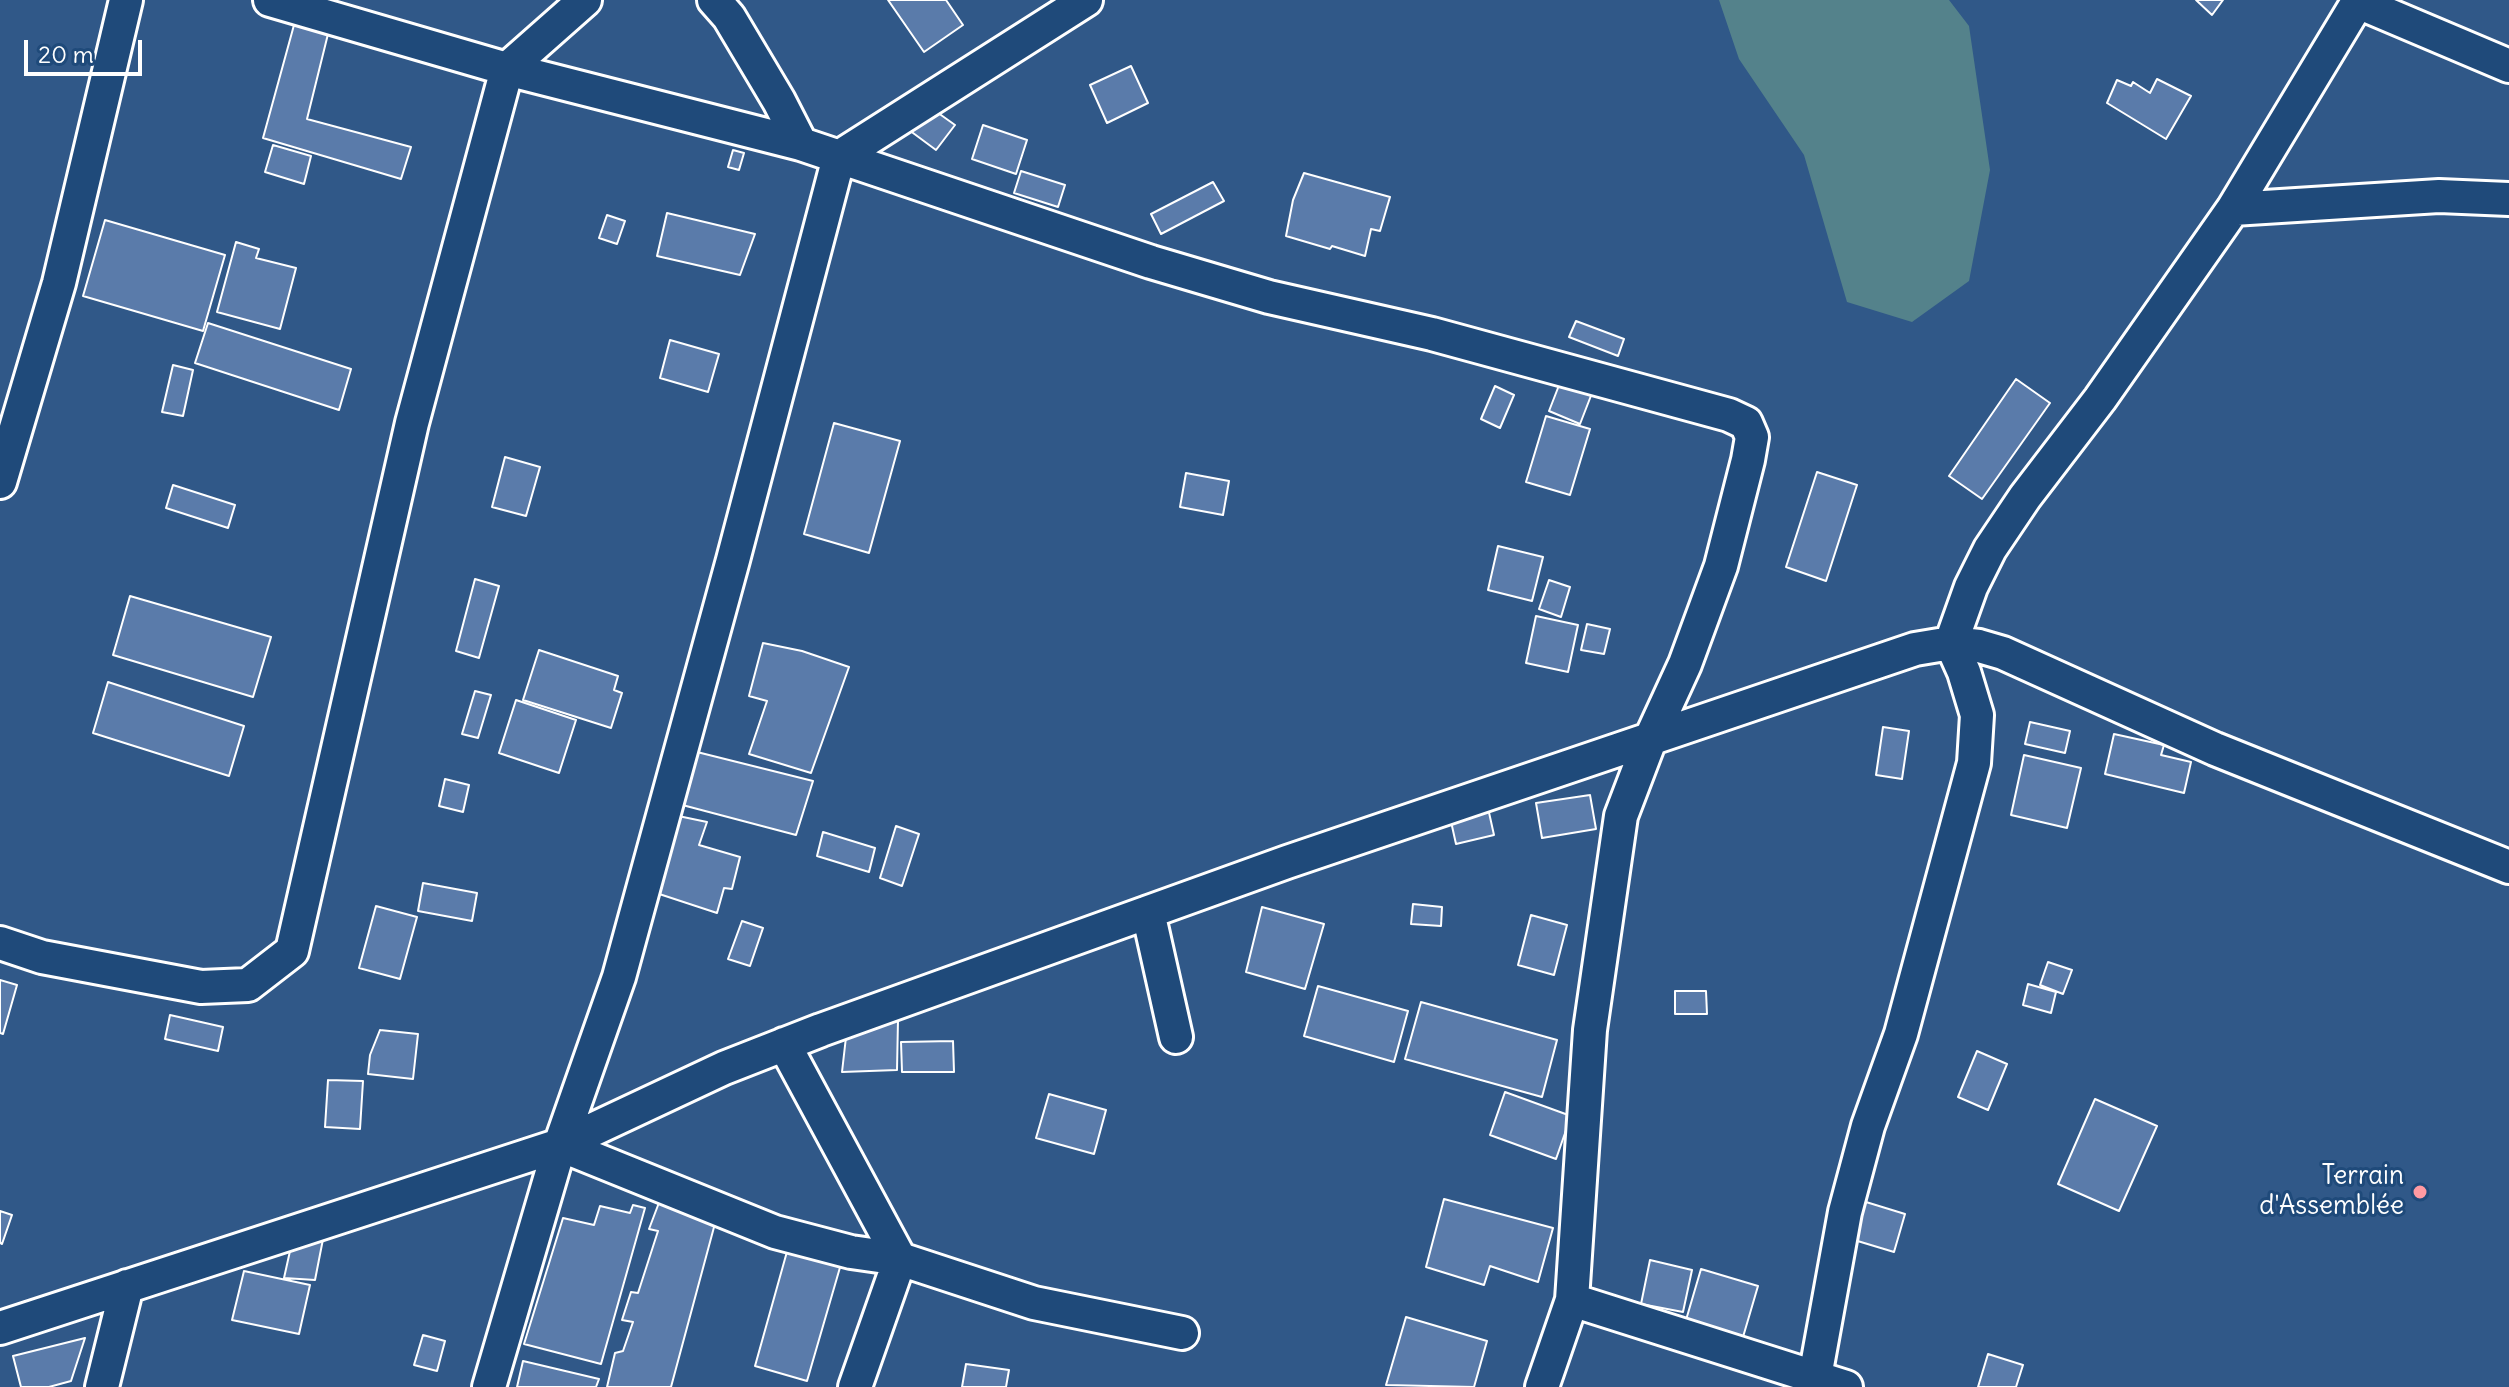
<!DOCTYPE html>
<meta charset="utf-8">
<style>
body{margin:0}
#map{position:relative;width:2509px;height:1387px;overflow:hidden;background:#305888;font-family:Delius,sans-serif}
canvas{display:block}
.scale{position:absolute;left:24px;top:40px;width:118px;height:36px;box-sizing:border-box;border:4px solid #fff;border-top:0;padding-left:10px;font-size:24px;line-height:28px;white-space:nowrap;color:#fff;-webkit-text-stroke:6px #1f4a7a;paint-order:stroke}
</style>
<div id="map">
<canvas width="2509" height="1387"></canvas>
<div class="scale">20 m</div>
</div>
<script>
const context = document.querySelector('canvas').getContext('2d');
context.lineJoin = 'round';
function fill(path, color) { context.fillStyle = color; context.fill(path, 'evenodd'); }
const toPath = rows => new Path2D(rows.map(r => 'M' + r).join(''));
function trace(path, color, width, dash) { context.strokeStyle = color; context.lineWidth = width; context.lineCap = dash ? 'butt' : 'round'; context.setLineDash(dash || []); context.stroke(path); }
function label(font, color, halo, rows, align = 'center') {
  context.font = font + ' Delius,sans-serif'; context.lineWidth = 6; context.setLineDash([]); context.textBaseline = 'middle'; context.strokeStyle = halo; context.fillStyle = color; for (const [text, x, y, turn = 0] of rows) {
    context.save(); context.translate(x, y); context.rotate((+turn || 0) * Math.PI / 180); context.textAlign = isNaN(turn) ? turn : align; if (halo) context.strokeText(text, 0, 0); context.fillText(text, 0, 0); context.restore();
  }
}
const green = toPath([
 [1719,0,1949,0,1969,26,1990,170,1969,281,1912,322,1847,302,1804,155,1739,59]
]);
const building = toPath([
 [888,0,946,0,963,25,924,52,888,0],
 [2196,0,2223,0,2212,15,2196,0],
 [294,25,328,34,307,119,411,147,401,179,263,138,294,25],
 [1131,66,1148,103,1107,123,1090,85,1131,66],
 [2157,79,2191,96,2166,139,2107,103,2117,80,2131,86,2133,82,2150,93,2157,79],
 [927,105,955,125,936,150,909,130,927,105],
 [983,125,1027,140,1016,174,972,159,983,125],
 [273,145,311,156,304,184,265,172,273,145],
 [733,150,744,153,739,170,728,167,733,150],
 [1021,171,1065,185,1058,207,1014,193,1021,171],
 [1304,173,1390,197,1380,231,1371,229,1365,256,1332,246,1330,249,1286,236,1293,200,1304,173],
 [1213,182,1224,201,1161,234,1151,214,1213,182],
 [667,213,755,234,740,275,657,256,667,213],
 [607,215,625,221,617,244,599,238,607,215],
 [105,220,225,255,203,331,83,296,105,220],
 [236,242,259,249,256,258,296,268,280,329,217,312,236,242],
 [1576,321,1624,339,1618,356,1569,337,1576,321],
 [208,323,351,369,339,410,195,363,208,323],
 [670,340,719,354,708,392,660,378,670,340],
 [173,365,193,370,183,416,162,412,173,365],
 [1563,375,1594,388,1580,424,1549,411,1563,375],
 [2016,379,2050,403,1982,499,1949,476,2016,379],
 [1495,386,1514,395,1500,428,1481,419,1495,386],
 [1546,416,1590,429,1570,495,1526,482,1546,416],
 [834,423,900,441,869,553,804,534,834,423],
 [505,457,540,467,526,516,492,507,505,457],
 [1817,472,1857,485,1826,581,1786,567,1817,472],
 [1186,473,1229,481,1223,515,1180,507,1186,473],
 [173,485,235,505,228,528,166,508,173,485],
 [1498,546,1543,557,1532,601,1488,590,1498,546],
 [475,579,499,586,479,658,456,651,475,579],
 [1549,580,1570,587,1561,617,1539,609,1549,580],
 [130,596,271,637,253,697,113,655,130,596],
 [1536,616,1578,625,1568,672,1526,663,1536,616],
 [1587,624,1610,629,1604,654,1581,650,1587,624],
 [763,643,802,651,849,667,811,773,749,754,767,701,749,696,763,643],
 [539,650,618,676,614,690,622,693,611,728,523,700,539,650],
 [108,682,244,726,229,776,93,733,108,682],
 [475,691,491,695,478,738,462,734,475,691],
 [516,700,576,720,559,773,499,753,516,700],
 [2030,722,2070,731,2065,753,2025,744,2030,722],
 [1883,727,1909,731,1902,779,1876,775,1883,727],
 [2114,734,2164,745,2161,755,2191,762,2184,793,2105,774,2114,734],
 [685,749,813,781,796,835,671,802,685,749],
 [2024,755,2081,768,2067,828,2011,815,2024,755],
 [445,779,469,785,463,812,439,806,445,779],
 [1590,795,1596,829,1542,838,1536,803,1590,795],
 [1488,808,1494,835,1456,844,1450,817,1488,808],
 [664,813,707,822,699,845,740,857,732,889,724,888,717,913,641,888,664,813],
 [896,826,919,834,902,886,880,878,896,826],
 [823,832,875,848,869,872,817,856,823,832],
 [423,883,477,893,472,921,418,911,423,883],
 [1413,904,1442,907,1441,926,1411,924,1413,904],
 [376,906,417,917,400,979,359,968,376,906],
 [1262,907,1324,924,1305,989,1246,972,1262,907],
 [1531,915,1567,925,1554,975,1518,965,1531,915],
 [742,921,763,928,750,966,728,959,742,921],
 [2048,962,2072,970,2063,994,2040,985,2048,962],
 [0,980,17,985,3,1034,0,1033,0,980],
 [2028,984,2056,992,2051,1013,2023,1005,2028,984],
 [1318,986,1408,1011,1394,1062,1304,1036,1318,986],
 [1675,991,1706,991,1707,1014,1675,1014,1675,991],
 [1421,1002,1557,1040,1542,1097,1405,1059,1421,1002],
 [170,1015,223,1027,218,1051,165,1039,170,1015],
 [898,1020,897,1070,842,1072,846,1037,898,1020],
 [380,1030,418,1034,413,1079,368,1074,370,1055,380,1030],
 [953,1041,954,1072,902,1072,901,1042,953,1041],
 [1977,1051,2007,1064,1988,1110,1958,1097,1977,1051],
 [328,1080,363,1081,360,1129,325,1127,328,1080],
 [1505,1092,1571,1116,1556,1159,1490,1135,1505,1092],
 [1049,1094,1106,1110,1094,1154,1036,1138,1049,1094],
 [2095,1099,2157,1126,2119,1211,2058,1184,2095,1099],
 [1853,1198,1905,1214,1894,1252,1841,1236,1853,1198],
 [1444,1199,1553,1228,1538,1282,1490,1266,1484,1285,1426,1267,1444,1199],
 [660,1200,717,1216,671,1387,607,1387,615,1353,623,1351,633,1322,622,1320,631,1292,638,1293,658,1231,649,1229,660,1200],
 [633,1205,645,1208,601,1364,524,1344,563,1218,594,1225,600,1206,630,1213,633,1205],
 [0,1211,12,1215,2,1244,0,1243,0,1211],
 [324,1234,315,1280,284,1278,292,1242,324,1234],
 [788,1248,841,1264,807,1381,755,1366,788,1248],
 [1650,1260,1692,1270,1683,1312,1641,1304,1650,1260],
 [1701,1269,1758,1286,1743,1337,1686,1320,1701,1269],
 [244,1271,310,1285,299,1334,232,1320,244,1271],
 [1406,1317,1487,1341,1474,1387,1386,1385,1406,1317],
 [423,1335,445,1341,437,1371,414,1365,423,1335],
 [85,1338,71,1381,49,1387,21,1387,13,1356,85,1338],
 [1988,1354,2023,1365,2016,1387,1978,1387,1988,1354],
 [523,1361,599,1379,596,1387,517,1387,523,1361],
 [966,1364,1009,1370,1006,1387,962,1387,966,1364]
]);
const street = toPath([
 [270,0,507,69,801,144,1151,262,1269,297,1432,334,1729,415,1746,423,1752,437,1748,460,1721,566,1685,664,1650,740,1621,816,1590,1030,1572,1300,1542,1387],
 [714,0,729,17,779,101,801,144],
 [2358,2,2509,66],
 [2233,209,2439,196,2509,199],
 [0,482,59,283,126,0],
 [1148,912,1176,1037],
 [0,943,42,957,201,987,248,985,292,951,412,423,507,69,585,0],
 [784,1044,900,1259,855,1387],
 [560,1145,775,1232,851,1252,900,1259,1034,1303,1182,1333],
 [1572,1300,1846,1387],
 [0,1328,560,1145,724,1068,821,1030,1287,862,1915,649,1951,643,1979,646,2003,653,2215,749,2509,867],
 [1815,1377,1845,1212,1868,1126,1901,1034,1974,763,1977,715,1964,672,1951,643,1971,587,1990,549,2025,497,2100,399,2233,209,2359,0],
 [102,1387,127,1286],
 [489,1387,560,1145,619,977,733,560,839,157,1086,0]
]);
const markers = [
 [2420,1192,8,"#ff9aa2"]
];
const poiNames = [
 ["Terrain",2404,1177],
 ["d'Assemblée",2404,1207]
];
fill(green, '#54828b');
fill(building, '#5a7baa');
trace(building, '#fff', 2);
trace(street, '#fff', 38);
trace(street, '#1f4a7a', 32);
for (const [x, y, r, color] of markers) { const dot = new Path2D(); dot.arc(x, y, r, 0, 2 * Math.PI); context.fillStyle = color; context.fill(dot); trace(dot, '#1f4a7a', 3); }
label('26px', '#fff', '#1f4a7a', poiNames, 'right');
</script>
